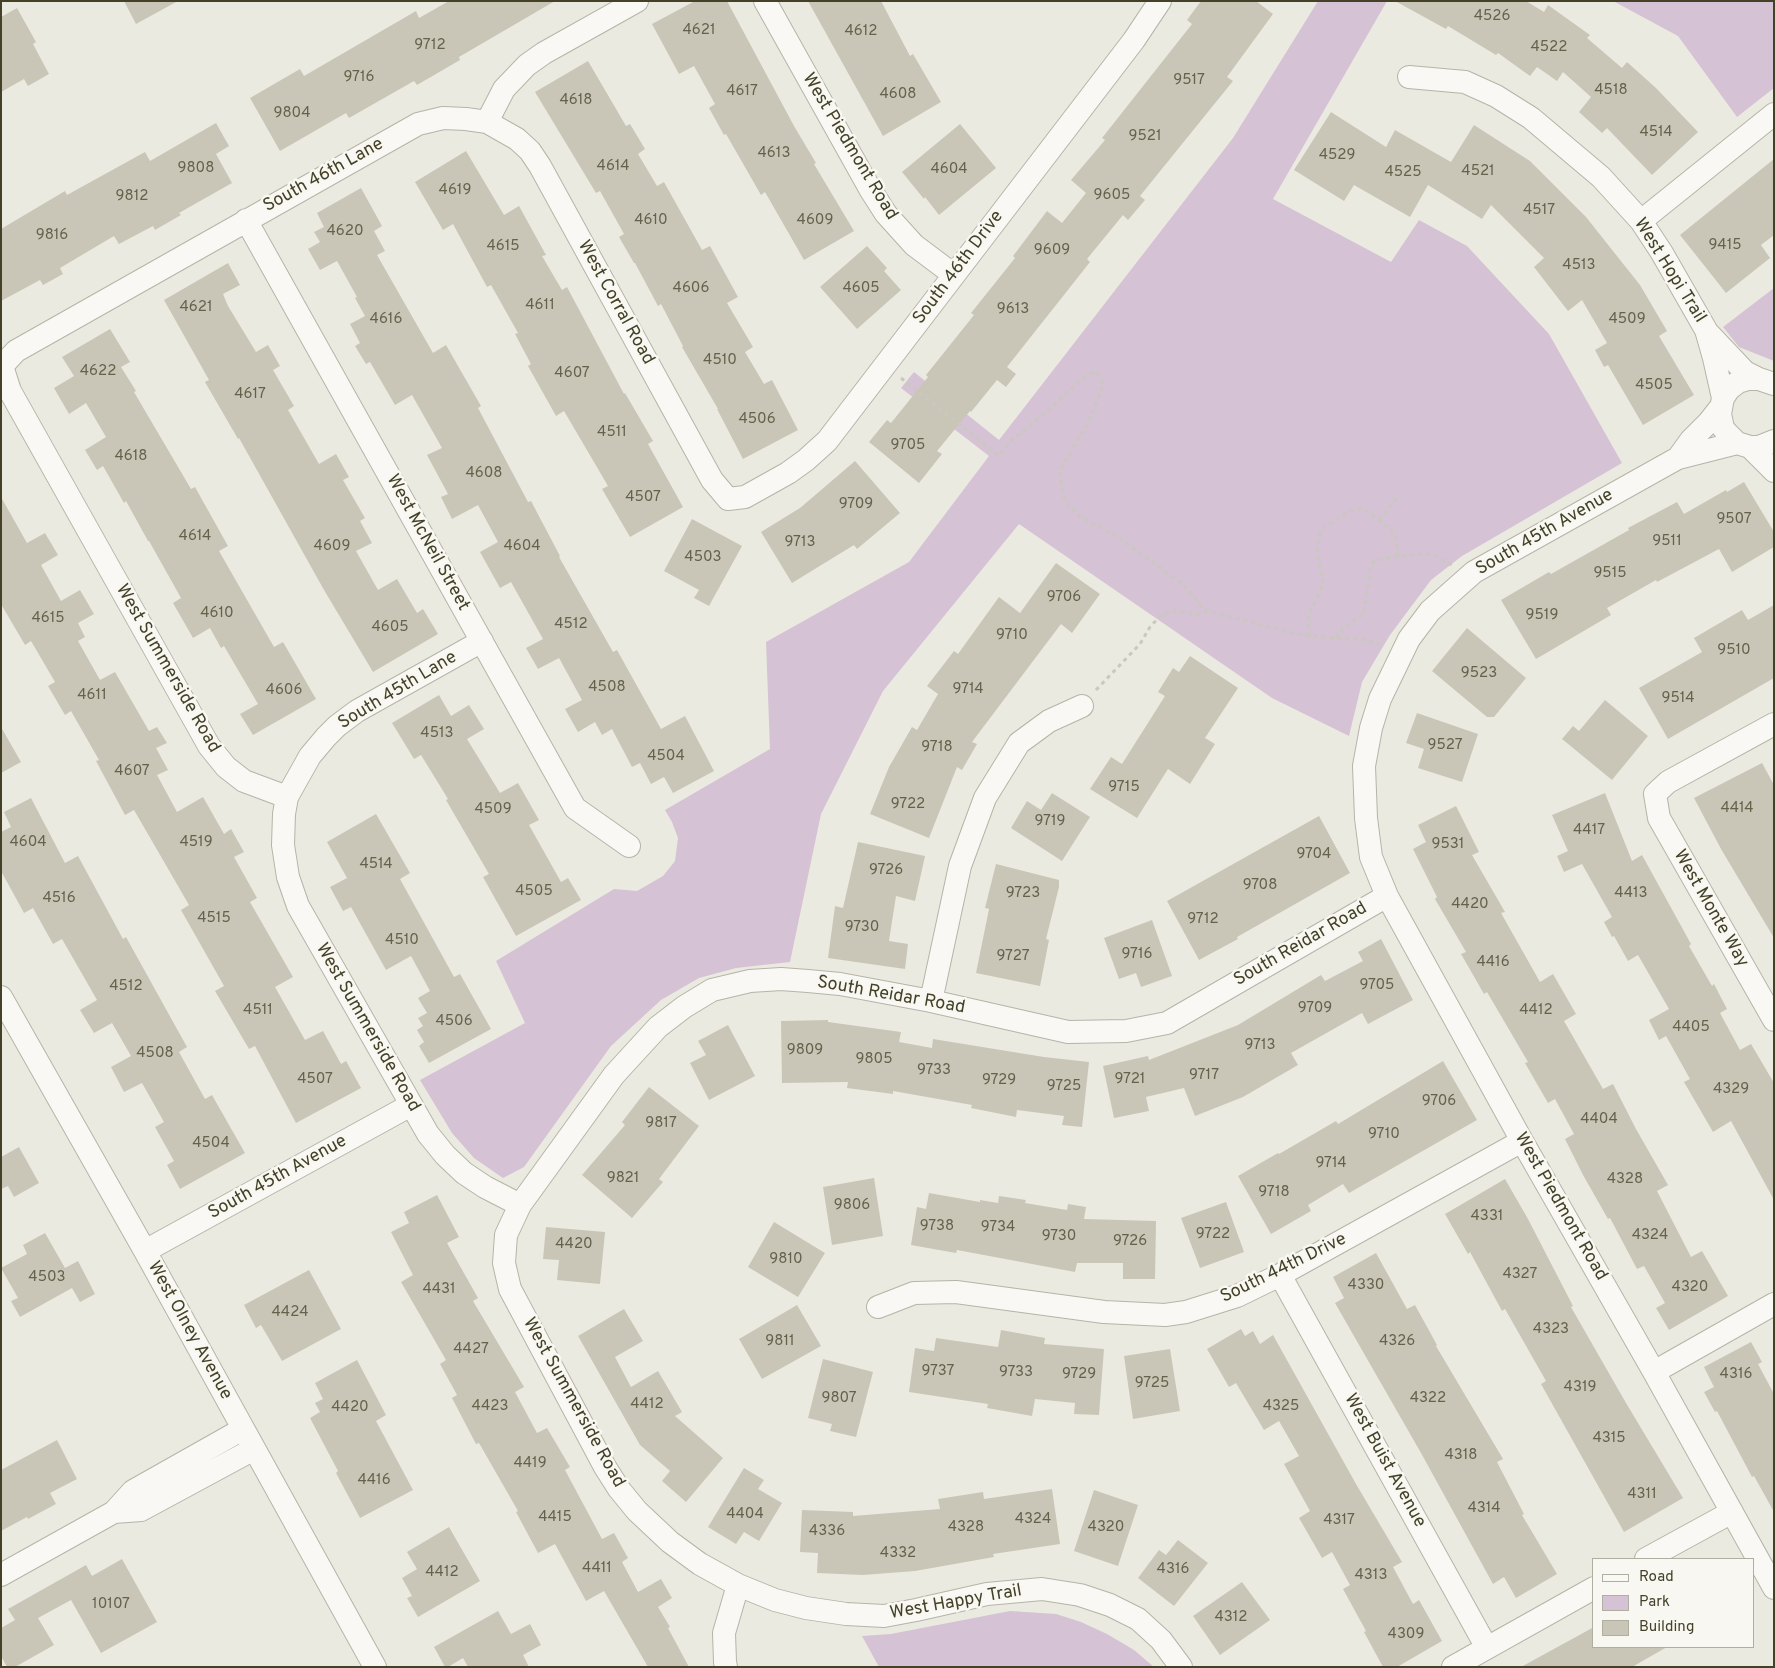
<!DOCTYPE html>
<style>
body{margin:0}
#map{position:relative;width:1775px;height:1668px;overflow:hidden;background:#ebeae1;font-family:Overpass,sans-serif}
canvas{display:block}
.frame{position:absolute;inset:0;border:2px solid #444128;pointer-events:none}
.legend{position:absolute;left:1592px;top:1558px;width:162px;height:90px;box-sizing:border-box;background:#f8f7f1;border:1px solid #b0aea1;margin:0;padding:6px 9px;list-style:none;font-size:15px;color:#444128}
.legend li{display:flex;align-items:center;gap:10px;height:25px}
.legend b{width:25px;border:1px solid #b0aea1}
</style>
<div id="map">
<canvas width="1775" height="1668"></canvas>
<div class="frame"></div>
<ul class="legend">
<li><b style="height:6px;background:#f9f8f4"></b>Road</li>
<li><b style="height:14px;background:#d5c2d5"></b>Park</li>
<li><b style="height:14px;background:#c9c6b8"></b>Building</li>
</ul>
</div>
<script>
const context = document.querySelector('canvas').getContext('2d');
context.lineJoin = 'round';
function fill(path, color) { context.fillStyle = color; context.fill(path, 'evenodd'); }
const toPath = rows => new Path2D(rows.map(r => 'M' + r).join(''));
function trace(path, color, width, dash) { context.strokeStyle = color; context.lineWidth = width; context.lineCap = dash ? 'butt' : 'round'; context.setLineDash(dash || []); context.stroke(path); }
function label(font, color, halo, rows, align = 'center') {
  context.font = font + ' Overpass,sans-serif'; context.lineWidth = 5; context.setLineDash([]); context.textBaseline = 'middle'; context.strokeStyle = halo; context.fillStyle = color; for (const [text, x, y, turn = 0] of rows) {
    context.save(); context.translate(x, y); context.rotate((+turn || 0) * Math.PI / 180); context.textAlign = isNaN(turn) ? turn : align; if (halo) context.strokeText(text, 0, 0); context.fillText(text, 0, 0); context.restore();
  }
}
const green = toPath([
 [1318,1,1387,1,1273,199,1391,262,1419,220,1467,246,1549,334,1622,463,1462,556,1431,580,1390,635,1362,682,1349,736,1272,698,1019,524,883,691,821,814,790,962,736,968,699,978,661,1000,611,1046,524,1167,503,1178,474,1158,452,1133,420,1080,525,1023,496,961,614,889,637,891,663,876,675,861,678,838,672,822,665,810,770,749,766,642,909,562,989,456,901,388,914,372,999,440,1233,138],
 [1613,1,1774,1,1774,88,1737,117,1678,36],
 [1774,288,1774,361,1739,347,1723,327],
 [1010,1611,1056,1614,1081,1622,1107,1634,1134,1650,1154,1667,879,1667,862,1636,891,1634]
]);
const building = toPath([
 [124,1,178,1,136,24],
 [449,1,555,1,459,57,460,60,417,85,414,81,349,118,346,113,280,151,250,98,300,69,304,76,416,11,419,18],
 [695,1,727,1,794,126,816,163,814,164,854,231,804,260,765,192,761,195,726,134,724,135,709,108,715,104,694,66,679,74,652,24],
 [808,1,881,1,910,56,913,54,941,102,883,136],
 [1201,1,1256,1,1273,14,1227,77,1233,81,1140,196,1145,200,1128,220,1123,215,1087,259,1090,262,1007,367,1016,374,1006,387,997,380,971,412,970,411,937,451,942,454,919,483,869,442,887,420,891,423,928,377,926,375,974,315,971,313,1015,258,1013,256,1047,211,1062,223,1086,193,1071,180,1105,140,1102,138,1192,24,1187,20],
 [1395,1,1526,1,1544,12,1548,5,1590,35,1587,38,1622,68,1627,62,1656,88,1698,132,1652,175,1607,128,1602,133,1579,112,1591,97,1563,72,1557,81,1537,67,1530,76,1498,53,1496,55,1448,26,1446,29],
 [17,8,36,42,33,44,49,74,28,86,24,79,1,92,1,17],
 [588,61,626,126,630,124,645,149,638,154,657,186,664,182,702,250,710,246,738,297,727,303,753,347,745,352,764,384,772,380,798,430,743,459,717,409,718,409,682,347,683,346,661,304,658,306,635,263,634,263,619,237,624,234,600,191,596,193,535,92],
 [1331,112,1386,147,1395,130,1451,162,1474,125,1530,161,1586,217,1640,285,1667,331,1659,336,1694,395,1643,425,1608,365,1604,367,1595,350,1607,343,1582,300,1568,311,1534,267,1544,258,1491,205,1482,219,1428,185,1410,217,1354,185,1344,201,1294,170],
 [216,123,229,146,216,154,232,183,179,213,181,215,155,230,153,226,119,244,114,236,60,268,63,274,43,285,40,280,1,301,1,229,65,191,67,195,145,152,150,161],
 [960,124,996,168,939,215,925,197,924,199,902,172],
 [466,151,504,215,519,206,546,255,542,256,562,290,567,287,624,394,625,393,653,441,648,444,683,507,630,537,602,489,608,486,564,411,556,416,528,366,531,364,515,334,518,333,491,285,487,287,453,224,443,230,415,182],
 [1774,159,1774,235,1761,245,1770,258,1726,293,1680,235],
 [361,188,382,226,374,231,385,251,377,255,433,353,446,345,481,406,478,408,528,502,531,501,560,556,559,557,613,652,617,650,661,729,685,716,714,771,673,793,664,777,651,784,640,763,632,767,612,729,602,735,595,722,578,732,565,709,582,700,559,658,538,669,526,648,543,639,511,582,500,588,480,552,498,542,478,505,452,519,441,497,448,494,427,455,442,448,412,395,395,405,370,362,366,364,355,346,360,343,350,324,365,316,355,298,357,297,337,261,320,270,308,249,320,242,314,232,324,227,317,213],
 [867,246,887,268,884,271,901,290,857,329,820,287],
 [228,263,240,285,223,294,228,306,256,352,268,345,280,366,273,370,294,406,288,410,319,464,336,454,349,477,343,480,365,518,360,521,372,543,356,551,378,590,397,579,417,613,423,609,438,634,373,672,324,590,239,438,238,439,205,382,209,380,164,300],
 [110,329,130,362,121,367,136,391,134,392,191,489,195,487,228,546,219,551,274,647,283,642,316,699,253,735,240,714,258,704,224,646,221,648,210,628,193,638,173,603,181,598,149,541,148,541,126,501,124,503,103,466,97,470,85,450,106,437,86,403,69,414,54,388,74,376,62,357],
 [855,461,900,513,857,549,854,545,792,583,761,532,800,508],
 [1744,482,1774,532,1774,547,1732,572,1719,549,1657,582,1656,580,1607,608,1611,615,1536,659,1501,600,1549,572,1551,574,1629,530,1628,528,1677,502,1684,514,1726,490,1727,492],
 [1,497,27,543,45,533,58,555,41,565,61,601,80,590,94,614,78,623,85,637,78,641,100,680,115,672,149,731,157,727,167,743,156,748,168,770,157,775,177,812,203,797,224,834,231,829,244,852,234,857,257,898,250,902,293,977,275,987,305,1040,323,1031,341,1064,346,1061,361,1088,296,1123,255,1046,249,1049,215,991,224,986,181,910,189,905,134,810,125,815,96,761,99,760,71,711,65,715,48,686,55,682,31,641,25,645,1,604],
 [692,519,742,546,709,606,694,598,699,590,664,571],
 [1056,563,1100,594,1072,633,1061,624,972,742,977,744,962,770,957,767,929,838,870,814,889,767,912,727,917,730,938,694,927,686,954,651,958,654,999,597,1020,613],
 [1774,605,1774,678,1668,739,1639,688,1702,652,1694,638,1742,610,1748,620],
 [1467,628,1526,678,1494,717,1487,717,1432,671],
 [1190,656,1238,688,1205,738,1215,744,1190,784,1168,769,1137,818,1090,789,1111,757,1122,764,1165,696,1158,692,1173,668,1179,672],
 [439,695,451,716,469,705,484,729,467,739,500,793,518,783,539,820,529,825,561,882,568,878,581,900,516,936,483,877,489,874,446,800,448,799,421,755,414,759,392,723],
 [1605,700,1648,736,1612,780,1562,739,1573,726,1579,731],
 [1417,713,1478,734,1462,782,1418,768,1424,749,1406,743],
 [1,727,21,762,1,773],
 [1762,763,1774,785,1774,938,1721,849,1694,798],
 [1052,793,1090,817,1062,861,1011,828,1027,801,1041,810],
 [1605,793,1632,861,1642,855,1691,944,1689,946,1712,986,1714,984,1727,1009,1720,1013,1740,1050,1751,1044,1774,1083,1774,1200,1731,1121,1713,1132,1684,1082,1690,1079,1666,1036,1659,1040,1649,1020,1669,1009,1638,955,1628,961,1614,936,1612,937,1604,922,1612,917,1582,864,1564,872,1557,856,1568,851,1552,815],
 [31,798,65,863,78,856,123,939,126,937,187,1047,179,1052,205,1099,212,1095,245,1153,180,1189,167,1165,174,1161,155,1127,164,1122,142,1083,124,1092,111,1067,131,1056,112,1023,94,1033,80,1010,97,1000,62,939,53,944,33,908,24,913,1,871,1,832,11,827,4,812],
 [1456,806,1479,852,1472,855,1505,912,1501,913,1540,982,1553,974,1576,1014,1564,1021,1603,1089,1613,1084,1636,1129,1668,1185,1657,1191,1691,1257,1702,1251,1728,1296,1669,1330,1656,1308,1665,1303,1644,1266,1637,1269,1610,1218,1608,1219,1583,1175,1565,1139,1574,1134,1555,1099,1548,1103,1525,1063,1528,1062,1487,992,1484,994,1461,954,1466,952,1435,899,1437,897,1413,849,1426,842,1418,825],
 [376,814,410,873,400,879,454,977,460,974,491,1029,429,1063,419,1046,424,1042,417,1030,423,1026,418,1018,427,1013,418,998,430,991,411,956,386,970,351,907,343,911,330,887,347,878,327,842],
 [1319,816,1350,873,1237,937,1238,939,1199,960,1167,901],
 [858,842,925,856,915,901,896,896,889,941,908,944,905,969,828,958,835,906,843,908],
 [996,864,1059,880,1059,887,1046,939,1049,940,1040,986,976,973,989,909,985,908],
 [1152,920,1172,976,1141,987,1136,973,1119,979,1104,938],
 [1381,939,1413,1000,1368,1024,1362,1013,1291,1053,1298,1065,1243,1097,1195,1116,1184,1088,1146,1097,1149,1111,1114,1118,1103,1066,1148,1056,1149,1060,1238,1025,1321,975,1325,981,1363,961,1358,952],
 [828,1020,828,1022,901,1032,899,1042,932,1048,933,1039,1044,1057,1089,1062,1082,1127,1062,1125,1064,1116,1017,1110,1016,1117,971,1108,972,1105,893,1091,893,1094,847,1088,848,1082,782,1083,781,1021],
 [728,1025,755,1076,709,1100,690,1063,706,1055,698,1041],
 [1443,1061,1477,1120,1349,1193,1343,1184,1308,1205,1311,1211,1271,1234,1238,1176,1278,1153,1279,1154,1336,1121,1338,1124],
 [649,1087,699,1126,659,1179,663,1182,632,1218,582,1175,625,1125,622,1122],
 [19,1147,39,1183,14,1197,8,1186,1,1189,1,1157],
 [874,1178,883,1236,832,1245,823,1187],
 [1505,1179,1528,1219,1573,1306,1571,1307,1626,1403,1683,1498,1624,1532,1541,1384,1546,1381,1505,1309,1502,1311,1470,1252,1468,1254,1445,1214],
 [929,1193,980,1202,980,1200,998,1203,999,1196,1026,1200,1025,1203,1067,1210,1068,1204,1086,1207,1084,1219,1156,1221,1155,1279,1123,1279,1123,1263,1077,1263,1075,1272,957,1250,956,1253,911,1245,917,1207,926,1209],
 [437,1195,459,1237,447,1243,478,1298,473,1301,524,1387,515,1392,537,1433,547,1428,570,1467,565,1470,602,1539,614,1533,628,1558,622,1562,638,1592,661,1579,672,1598,658,1607,670,1627,668,1628,689,1667,648,1667,604,1591,586,1601,555,1544,538,1553,516,1512,518,1511,479,1443,476,1444,452,1398,457,1395,440,1364,446,1360,401,1282,413,1275,391,1232,409,1223,404,1212],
 [1226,1202,1244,1252,1200,1268,1181,1218],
 [774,1222,825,1253,798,1297,748,1267],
 [546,1227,605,1232,600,1284,557,1280,559,1260,543,1259],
 [45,1233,65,1268,78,1261,95,1294,80,1302,72,1288,20,1317,11,1301,18,1298,1,1268,27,1254,23,1245],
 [1376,1253,1407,1309,1415,1305,1437,1345,1436,1346,1503,1459,1497,1462,1524,1514,1522,1515,1557,1574,1516,1598,1504,1577,1493,1584,1421,1453,1335,1303,1344,1298,1333,1277],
 [309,1270,341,1329,282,1361,261,1325,256,1328,244,1305],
 [797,1305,821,1346,762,1379,739,1339],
 [624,1309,643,1341,615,1357,631,1387,658,1371,682,1412,675,1416,723,1458,686,1502,662,1481,670,1471,640,1445,578,1336],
 [1241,1329,1245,1336,1253,1331,1260,1344,1273,1335,1356,1484,1402,1562,1393,1567,1413,1604,1419,1600,1442,1641,1397,1667,1383,1667,1364,1632,1366,1631,1343,1589,1350,1585,1332,1552,1322,1558,1299,1518,1310,1511,1284,1464,1299,1456,1279,1421,1264,1430,1236,1383,1229,1387,1207,1349],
 [1001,1330,1045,1338,1044,1344,1104,1349,1099,1415,1074,1414,1075,1403,1035,1399,1032,1416,987,1408,988,1404,909,1392,915,1348,934,1351,936,1338,998,1347],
 [1751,1342,1762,1362,1758,1364,1774,1394,1774,1512,1754,1476,1752,1477,1717,1411,1715,1412,1704,1392,1714,1387,1704,1367],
 [1170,1349,1180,1411,1133,1419,1124,1356],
 [823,1359,873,1372,856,1437,830,1431,832,1424,808,1418],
 [357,1360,386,1415,376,1421,413,1490,360,1518,336,1473,338,1471,310,1418,320,1412,315,1403,323,1399,315,1383],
 [57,1440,77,1479,50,1493,56,1504,28,1519,27,1517,1,1531,1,1470],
 [744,1468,764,1480,758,1489,782,1503,759,1541,744,1532,736,1544,708,1527],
 [1052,1489,1060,1544,993,1554,994,1557,915,1571,863,1575,817,1573,818,1553,800,1552,802,1510,853,1512,853,1516,940,1509,938,1499,983,1492,984,1499],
 [1094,1490,1138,1505,1118,1566,1074,1551],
 [449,1527,480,1581,418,1617,407,1598,412,1596,402,1578,417,1569,407,1552],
 [1178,1540,1208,1563,1174,1606,1138,1578,1159,1550,1166,1555],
 [122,1559,157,1622,101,1653,71,1600,38,1618,54,1645,15,1667,7,1667,1,1656,1,1628,15,1620,8,1609,86,1565,92,1576],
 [1242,1582,1270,1620,1220,1655,1193,1616],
 [498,1611,511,1634,530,1624,541,1645,523,1655,529,1667,468,1667,463,1658,448,1667,445,1667,434,1647],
 [1594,1627,1594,1647,1667,1647,1632,1667,1521,1667]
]);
const path = toPath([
 [901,378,999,456,1010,442,1051,408,1078,382,1089,374,1096,372,1101,377,1103,386,1088,423,1059,472,1066,503,1079,516,1118,537,1184,585,1201,606,1208,611,1305,636,1368,640,1383,646],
 [1379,520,1397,497],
 [1309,636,1309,614,1321,589,1323,580,1317,554,1319,535,1325,527,1349,511,1360,509,1367,511,1386,525,1393,533,1397,542,1398,557],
 [1336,638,1339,632,1364,613,1371,566,1374,562,1385,558,1423,554,1435,555,1452,565],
 [1096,690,1140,644,1150,627,1162,614,1173,611,1200,614,1208,611]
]);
const street = toPath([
 [765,1,870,189,886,214,914,245,954,275],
 [1409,77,1465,82,1496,96,1531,118,1601,177,1641,221,1662,253,1706,330,1714,358,1723,398],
 [487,122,504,89,527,65,544,53,637,1],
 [246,220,575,808,629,846],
 [1641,221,1774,114],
 [1710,335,1745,372,1759,379],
 [1774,384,1759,379,1748,379,1738,382,1729,389,1723,398,1720,414,1723,428,1727,433,1737,443,1750,447,1759,447,1774,441],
 [1737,443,1678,458,1474,572,1430,611,1409,639,1380,699,1371,728,1364,766,1366,818,1371,857,1387,896,1522,1141,1654,1372,1774,1588],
 [1750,447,1774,471],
 [1678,458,1691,440,1709,422,1720,408],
 [482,641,357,711,337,726,326,737,310,756,287,797,284,814,283,845,288,877,298,906,428,1134,445,1155,464,1173,485,1187,520,1205],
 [1774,724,1668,782,1655,794,1659,818,1774,1020],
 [287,797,244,781,226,767,209,746,10,391,2,366,16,351,418,124,443,118,466,119,487,122,517,139,530,151,540,166,712,480,728,499,745,497,788,473,806,460,827,441,1134,40,1160,1],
 [1,997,145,1251,375,1667],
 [931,1001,960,866,985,798,1019,743,1049,721,1082,706],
 [145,1251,411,1105],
 [1280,1275,1487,1648],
 [878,1307,914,1293,956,1292,1104,1312,1165,1315,1186,1312,1237,1296,1280,1275,1522,1141],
 [1654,1372,1774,1304],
 [114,1512,141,1510,254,1449],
 [1646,1559,1732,1512],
 [1,1575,114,1512,133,1491,243,1429],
 [726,1667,725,1662,724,1633,738,1585],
 [1181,1667,1161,1640,1138,1619,1110,1605,1080,1595,1042,1589,987,1594,916,1610,884,1616,846,1614,806,1608,775,1600,738,1585,700,1564,670,1542,637,1511,619,1489,605,1467,510,1289,504,1263,506,1235,520,1205,614,1075,658,1027,684,1007,712,990,750,981,781,979,808,981,840,984,931,1001,1068,1032,1126,1031,1167,1023,1387,896],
 [1453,1667,1594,1588]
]);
const numberNames = [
 ["4526",1492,17],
 ["4621",699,31],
 ["4612",861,32],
 ["9712",430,46],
 ["4522",1549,48],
 ["9716",359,78],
 ["9517",1189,81],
 ["4518",1611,91],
 ["4617",742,92],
 ["4608",898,95],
 ["4618",576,101],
 ["9804",292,114],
 ["4514",1656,133],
 ["9521",1145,137],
 ["4613",774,154],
 ["4529",1337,156],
 ["4614",613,167],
 ["9808",196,169],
 ["4604",949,170],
 ["4521",1478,172],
 ["4525",1403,173],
 ["4619",455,191],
 ["9605",1112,196],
 ["9812",132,197],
 ["4517",1539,211],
 ["4610",651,221],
 ["4609",815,221],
 ["4620",345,232],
 ["9816",52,236],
 ["9415",1725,246],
 ["4615",503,247],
 ["9609",1052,251],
 ["4513",1579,266],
 ["4606",691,289],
 ["4605",861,289],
 ["4611",540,306],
 ["4621",196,308],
 ["9613",1013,310],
 ["4616",386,320],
 ["4509",1627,320],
 ["4510",720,361],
 ["4622",98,372],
 ["4607",572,374],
 ["4505",1654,386],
 ["4617",250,395],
 ["4506",757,420],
 ["4511",612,433],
 ["9705",908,446],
 ["4618",131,457],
 ["4608",484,474],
 ["4507",643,498],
 ["9709",856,505],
 ["9507",1734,520],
 ["4614",195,537],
 ["9511",1667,542],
 ["9713",800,543],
 ["4609",332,547],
 ["4604",522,547],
 ["4503",703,558],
 ["9515",1610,574],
 ["9706",1064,598],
 ["4610",217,614],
 ["9519",1542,616],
 ["4615",48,619],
 ["4512",571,625],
 ["4605",390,628],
 ["9710",1012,636],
 ["9510",1734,651],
 ["9523",1479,674],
 ["4508",607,688],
 ["9714",968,690],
 ["4606",284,691],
 ["4611",92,696],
 ["9514",1678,699],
 ["4513",437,734],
 ["9527",1445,746],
 ["9718",937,748],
 ["4504",666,757],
 ["4607",132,772],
 ["9715",1124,788],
 ["9722",908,805],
 ["4414",1737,809],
 ["4509",493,810],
 ["9719",1050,822],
 ["4417",1589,831],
 ["4604",28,843],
 ["4519",196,843],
 ["9531",1448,845],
 ["9704",1314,855],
 ["4514",376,865],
 ["9726",886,871],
 ["9708",1260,886],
 ["4505",534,892],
 ["9723",1023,894],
 ["4413",1631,894],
 ["4516",59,899],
 ["4420",1470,905],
 ["4515",214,919],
 ["9712",1203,920],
 ["9730",862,928],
 ["4510",402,941],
 ["9716",1137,955],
 ["9727",1013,957],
 ["4416",1493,963],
 ["9705",1377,986],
 ["4512",126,987],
 ["9709",1315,1009],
 ["4511",258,1011],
 ["4412",1536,1011],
 ["4506",454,1022],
 ["4405",1691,1028],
 ["9713",1260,1046],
 ["9809",805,1051],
 ["4508",155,1054],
 ["9805",874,1060],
 ["9733",934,1071],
 ["9717",1204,1076],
 ["4507",315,1080],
 ["9721",1130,1080],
 ["9729",999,1081],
 ["9725",1064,1087],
 ["4329",1731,1090],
 ["9706",1439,1102],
 ["4404",1599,1120],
 ["9817",661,1124],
 ["9710",1384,1135],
 ["4504",211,1144],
 ["9714",1331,1164],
 ["9821",623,1179],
 ["4328",1625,1180],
 ["9718",1274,1193],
 ["9806",852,1206],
 ["4331",1487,1217],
 ["9738",937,1227],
 ["9734",998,1228],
 ["9722",1213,1235],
 ["4324",1650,1236],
 ["9730",1059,1237],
 ["9726",1130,1242],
 ["4420",574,1245],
 ["9810",786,1260],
 ["4327",1520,1275],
 ["4503",47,1278],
 ["4330",1366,1286],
 ["4320",1690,1288],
 ["4431",439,1290],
 ["4424",290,1313],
 ["4323",1551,1330],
 ["9811",780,1342],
 ["4326",1397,1342],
 ["4427",471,1350],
 ["9737",938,1372],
 ["9733",1016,1373],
 ["9729",1079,1375],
 ["4316",1736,1375],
 ["9725",1152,1384],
 ["4319",1580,1388],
 ["9807",839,1399],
 ["4322",1428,1399],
 ["4412",647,1405],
 ["4423",490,1407],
 ["4325",1281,1407],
 ["4420",350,1408],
 ["4315",1609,1439],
 ["4318",1461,1456],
 ["4419",530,1464],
 ["4416",374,1481],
 ["4311",1642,1495],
 ["4314",1484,1509],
 ["4404",745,1515],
 ["4415",555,1518],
 ["4324",1033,1520],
 ["4317",1339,1521],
 ["4328",966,1528],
 ["4320",1106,1528],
 ["4336",827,1532],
 ["4332",898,1554],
 ["4411",597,1569],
 ["4316",1173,1570],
 ["4412",442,1573],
 ["4313",1371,1576],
 ["10107",111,1605],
 ["4312",1231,1618],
 ["4309",1406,1635]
];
const streetNames = [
 ["West Piedmont Road",849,147,59],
 ["South 46th Lane",324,176,-29],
 ["South 46th Drive",959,268,-53],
 ["West Hopi Trail",1669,271,58],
 ["West Corral Road",615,303,61],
 ["South 45th Avenue",1545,533,-30],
 ["West McNeil Street",427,543,61],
 ["West Summerside Road",167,669,60],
 ["South 45th Lane",398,691,-31],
 ["West Monte Way",1710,909,60],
 ["South Reidar Road",1301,945,-30],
 ["South Reidar Road",891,996,10],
 ["West Summerside Road",367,1028,60],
 ["South 45th Avenue",278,1178,-29],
 ["West Piedmont Road",1560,1207,60],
 ["South 44th Drive",1284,1269,-26],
 ["West Olney Avenue",189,1331,61],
 ["West Summerside Road",573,1403,61],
 ["West Buist Avenue",1384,1461,61],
 ["West Happy Trail",956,1603,-10]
];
fill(green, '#d5c2d5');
fill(building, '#c9c6b8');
trace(street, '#b6b4a6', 24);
trace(path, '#cac8bf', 3, [4, 4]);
trace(street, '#f9f8f4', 22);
label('15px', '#65624c', null, numberNames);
label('18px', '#444128', '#f8f7f1', streetNames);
</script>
